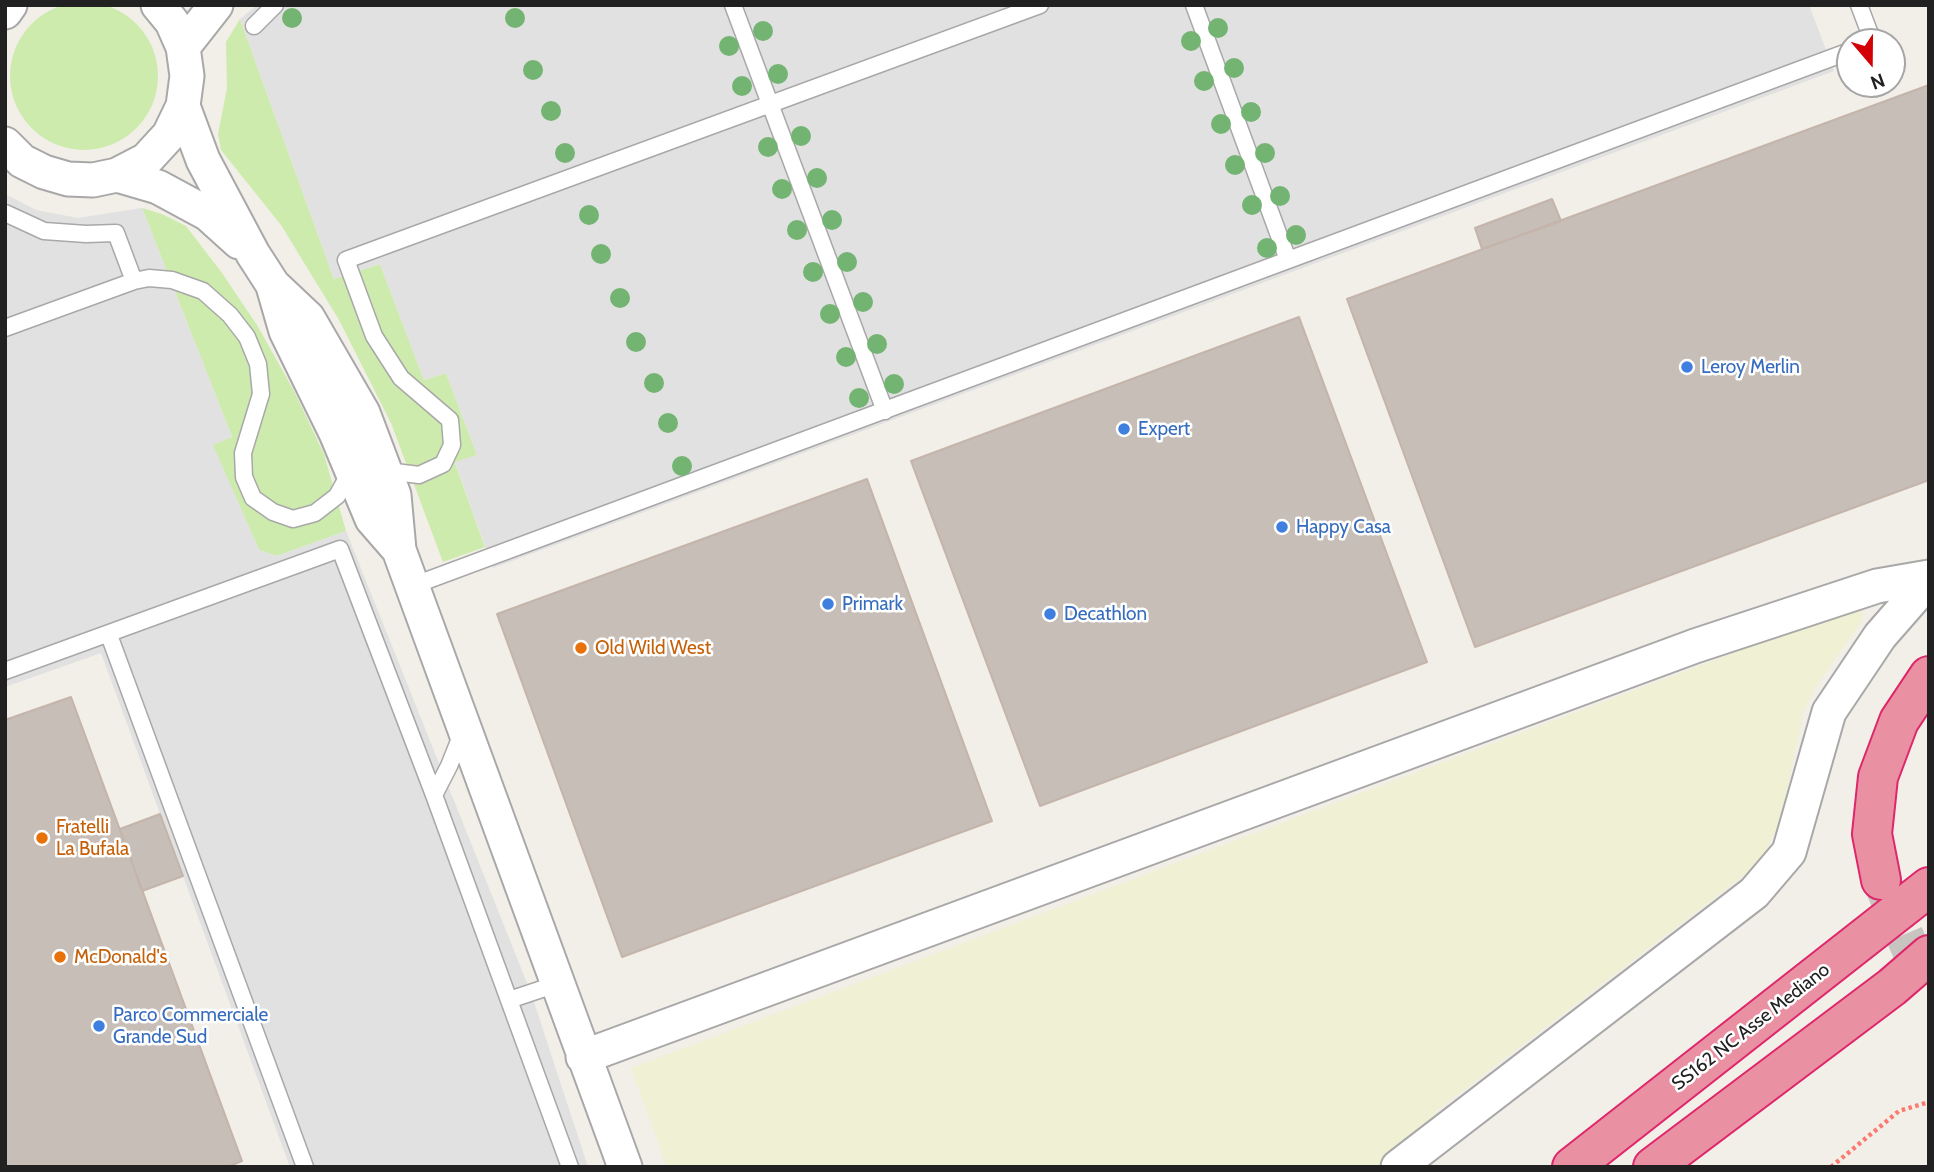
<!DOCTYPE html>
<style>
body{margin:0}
#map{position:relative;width:1934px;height:1172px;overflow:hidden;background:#f2eee8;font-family:Cabin,sans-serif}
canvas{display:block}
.frame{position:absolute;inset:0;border:7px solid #212121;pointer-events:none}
.north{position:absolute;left:1836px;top:28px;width:70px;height:70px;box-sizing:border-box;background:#fff;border:2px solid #a6a6a6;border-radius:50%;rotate:160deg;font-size:19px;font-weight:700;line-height:28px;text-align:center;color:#212121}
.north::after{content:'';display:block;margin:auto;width:24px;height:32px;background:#d30006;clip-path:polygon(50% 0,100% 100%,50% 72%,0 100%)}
</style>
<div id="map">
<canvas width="1934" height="1172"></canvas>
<div class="frame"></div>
<div class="north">N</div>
</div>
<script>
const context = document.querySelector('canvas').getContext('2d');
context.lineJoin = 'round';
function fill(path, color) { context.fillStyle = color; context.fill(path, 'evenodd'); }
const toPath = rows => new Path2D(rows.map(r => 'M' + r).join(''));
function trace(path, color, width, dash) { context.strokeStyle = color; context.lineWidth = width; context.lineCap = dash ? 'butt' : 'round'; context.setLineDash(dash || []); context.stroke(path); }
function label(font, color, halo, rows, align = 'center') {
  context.font = font + ' Cabin,sans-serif'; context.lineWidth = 5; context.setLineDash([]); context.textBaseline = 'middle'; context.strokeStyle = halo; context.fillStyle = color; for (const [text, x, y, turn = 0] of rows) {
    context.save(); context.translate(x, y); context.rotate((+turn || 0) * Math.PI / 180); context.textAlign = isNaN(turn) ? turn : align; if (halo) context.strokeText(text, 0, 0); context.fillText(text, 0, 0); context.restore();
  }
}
const farmland = toPath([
 [1853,608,1861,609,1863,615,1861,622,1817,685,1803,714,1781,818,1760,863,1436,1111,1435,1123,1378,1167,667,1167,631,1068]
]);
const grass = toPath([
 '10 76a74 74 0 1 1 148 0a74 74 0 1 1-148 0Z',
 [240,19,334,279,380,264,424,380,446,373,477,455,455,463,485,547,443,562,391,423,339,320,281,225,221,150,218,134,227,88,226,42],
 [142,208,162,214,186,226,222,273,257,325,294,391,324,454,346,531,277,556,259,550,212,444,232,437]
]);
const parking = toPath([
 [257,5,1809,5,1834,71,493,568,455,462,477,455,446,373,424,380,380,264,334,279,240,19],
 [5,194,36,210,78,218,142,208,232,437,213,445,259,550,277,556,346,531,531,993,588,1167,290,1167,101,653,5,687]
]);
const building = toPath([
 [1929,85,1929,480,1475,647,1347,299,1929,85],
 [1552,199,1561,221,1482,249,1475,228,1552,199],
 [1299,317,1427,662,1040,806,911,461,1299,317],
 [867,479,992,821,622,957,497,614,867,479],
 [71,697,242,1161,227,1167,5,1167,5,720,71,697],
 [160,814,183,876,142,891,120,829,160,814]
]);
const highwayTunnel = toPath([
 [1882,882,1910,948,1929,977]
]);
const path = toPath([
 [1831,1167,1899,1111,1929,1102]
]);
const lane = toPath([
 [733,5,885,411],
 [1194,5,1288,260],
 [1859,5,1873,42],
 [254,26,275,5],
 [5,213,44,231,86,234,116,233,134,281],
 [5,328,134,281,149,278,172,280,203,291,230,315,247,337,258,364,261,394,243,453,244,477,253,498,273,512,293,519,315,513,337,496,351,471],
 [387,471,419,475,443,464,452,445,450,420,401,378,374,336,346,260,1040,5],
 [412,586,1850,51],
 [109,635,305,1167],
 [5,671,340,549,434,795,570,1167],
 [434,795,449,766,463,731],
 [509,1000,557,984]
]);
const street = toPath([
 [5,12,10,5],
 [183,47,216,5],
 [183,106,203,160,253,254,273,285,308,318,363,413,394,495,399,550,625,1167],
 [5,144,22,161,44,172,68,179,93,180,117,175,146,160,169,135,183,106,187,76,183,47,172,22,158,5],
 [117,175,158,187,208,214,239,242],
 [273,286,286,331,336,433,372,519,399,550],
 [583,1057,1695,646,1877,586,1929,577],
 [1398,1167,1754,893,1789,852,1829,712,1880,636,1929,580]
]);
const highway = toPath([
 [1881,880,1872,834,1878,777,1899,721,1929,676],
 [1572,1167,1929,887],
 [1653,1167,1892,987,1929,955]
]);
const trees = [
 [292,18],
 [515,18],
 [1218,28],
 [763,31],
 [1191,41],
 [729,46],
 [1234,68],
 [533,70],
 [778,74],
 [1204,81],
 [742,86],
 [551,111],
 [1251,112],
 [1221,124],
 [801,136],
 [768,147],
 [565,153],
 [1265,153],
 [1235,165],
 [817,178],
 [782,189],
 [1280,196],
 [1252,205],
 [589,215],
 [832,220],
 [797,230],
 [1296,235],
 [1267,248],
 [601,254],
 [847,262],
 [813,272],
 [620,298],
 [863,302],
 [830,314],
 [636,342],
 [877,344],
 [846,357],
 [654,383],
 [894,384],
 [859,398],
 [668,423],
 [682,466]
];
const markers = [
 [1687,367,7,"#3f7fe0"],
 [1124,429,7,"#3f7fe0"],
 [1282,527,7,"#3f7fe0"],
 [828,604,7,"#3f7fe0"],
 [1050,614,7,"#3f7fe0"],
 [581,648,7,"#e8710a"],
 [42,838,7,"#e8710a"],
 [60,957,7,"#e8710a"],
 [99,1026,7,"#3f7fe0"]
];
const shopNames = [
 ["Leroy Merlin",1701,367],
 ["Expert",1138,429],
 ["Happy Casa",1296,527],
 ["Primark",842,604],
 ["Decathlon",1064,614],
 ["Parco Commerciale",113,1015],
 ["Grande Sud",113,1037]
];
const foodNames = [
 ["Old Wild West",595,648],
 ["Fratelli",56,827],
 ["La Bufala",56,849],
 ["McDonald's",74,957]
];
const streetNames = [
 ["SS162 NC Asse Mediano",1751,1027,-38]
];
fill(farmland, '#eff0d4');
fill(grass, '#ceebae');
fill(parking, '#e1e1e1');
fill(building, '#c7beb7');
trace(building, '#c4b4aa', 2);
trace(highwayTunnel, '#c8c5c0', 38, [38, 19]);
trace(lane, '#a8a8a8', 19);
trace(street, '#a8a8a8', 37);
trace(highway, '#de276b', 42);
trace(path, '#fc796f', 4.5, [3.5, 3.5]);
trace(lane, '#fff', 16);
trace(street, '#fff', 33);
trace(highway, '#e990a3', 38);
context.fillStyle = '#73b472';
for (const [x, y] of trees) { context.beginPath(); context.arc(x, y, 10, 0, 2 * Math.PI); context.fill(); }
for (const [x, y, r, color] of markers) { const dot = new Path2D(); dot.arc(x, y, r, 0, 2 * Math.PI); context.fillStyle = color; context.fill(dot); trace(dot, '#fff', 2.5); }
label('19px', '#366cbe', '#fff', shopNames, 'left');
label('19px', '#c56008', '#fff', foodNames, 'left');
label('19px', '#212121', '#fff', streetNames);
</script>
